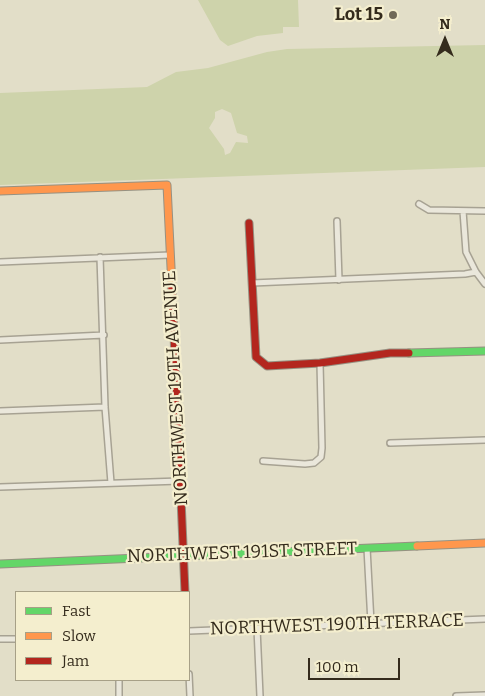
<!DOCTYPE html>
<style>
body{margin:0}
#map{position:relative;width:485px;height:696px;overflow:hidden;background:#e2dec8;font-family:Bitter,serif}
canvas{display:block}
.legend{position:absolute;left:15px;top:591px;width:175px;height:90px;box-sizing:border-box;background:#f4eece;border:1px solid #a7a087;margin:0;padding:6px 9px;list-style:none;font-size:15px;color:#342b1c}
.legend li{display:flex;align-items:center;gap:10px;height:25px}
.legend b{width:25px;border:1px solid #a7a087}
.north{position:absolute;left:420px;top:15px;width:50px;height:50px;-webkit-text-stroke:4px #f4eece;paint-order:stroke;rotate:0deg;font-size:14px;font-weight:700;line-height:20px;text-align:center;color:#342b1c}
.north::after{content:'';display:block;margin:auto;width:18px;height:22px;background:#342b1c;clip-path:polygon(50% 0,100% 100%,50% 72%,0 100%)}
.scale{position:absolute;left:308px;top:658px;width:92px;height:22px;box-sizing:border-box;border:2px solid #342b1c;border-top:0;padding-left:6px;font-size:15px;line-height:18px;white-space:nowrap;color:#342b1c;-webkit-text-stroke:4px #f4eece;paint-order:stroke}
</style>
<div id="map">
<canvas width="485" height="696"></canvas>
<ul class="legend">
<li><b style="height:6px;background:#63d668"></b>Fast</li>
<li><b style="height:6px;background:#ff974d"></b>Slow</li>
<li><b style="height:6px;background:#b3261e"></b>Jam</li>
</ul>
<div class="north">N</div>
<div class="scale">100 m</div>
</div>
<script>
const context = document.querySelector('canvas').getContext('2d');
context.lineJoin = 'round';
function fill(path, color) { context.fillStyle = color; context.fill(path, 'evenodd'); }
const toPath = rows => new Path2D(rows.map(r => 'M' + r).join(''));
function trace(path, color, width, dash) { context.strokeStyle = color; context.lineWidth = width; context.lineCap = dash ? 'butt' : 'round'; context.setLineDash(dash || []); context.stroke(path); }
function label(font, color, halo, rows, align = 'center') {
  context.font = font + ' Bitter,serif'; context.lineWidth = 4.5; context.setLineDash([]); context.textBaseline = 'middle'; context.strokeStyle = halo; context.fillStyle = color; for (const [text, x, y, turn = 0] of rows) {
    context.save(); context.translate(x, y); context.rotate((+turn || 0) * Math.PI / 180); context.textAlign = isNaN(turn) ? turn : align; if (halo) context.strokeText(text, 0, 0); context.fillText(text, 0, 0); context.restore();
  }
}
const green = toPath([
 [198,0,298,0,299,27,283,27,283,33,257,36,228,46,220,40],
 [485,45,485,167,0,185,0,93,147,87,176,72,208,68,267,52,287,49],
 [222,109,231,113,237,133,247,136,248,143,236,142,230,153,225,155,224,149,209,128,215,118,215,112]
]);
const street = toPath([
 [419,204,429,210,485,211],
 [463,211,466,252,476,272,485,284],
 [337,221,339,280],
 [100,257,105,407,111,483],
 [0,262,170,255],
 [252,283,465,274,476,272],
 [0,340,104,335],
 [0,411,105,407],
 [390,443,485,440],
 [263,461,305,464,314,463,321,457,322,448,320,363],
 [0,487,180,481],
 [367,548,371,623],
 [257,628,260,696],
 [189,631,485,619],
 [0,639,16,639],
 [189,674,190,696],
 [119,680,119,696],
 [456,696,485,695]
]);
const fast = toPath([
 [409,353,485,351],
 [0,564,417,546]
]);
const slow = toPath([
 [0,191,167,185,172,288],
 [417,546,485,543]
]);
const jam = toPath([
 [249,223,256,357,267,366,320,363,390,353,409,353],
 [172,288,185,592]
]);
const markers = [
 [393,15,5,"#716a58"]
];
const poiNames = [
 ["Lot 15",383,15]
];
const streetNames = [
 ["NORTHWEST 19TH AVENUE",176,388,-93],
 ["NORTHWEST 191ST STREET",242,553,-2],
 ["NORTHWEST 190TH TERRACE",337,625,-2]
];
fill(green, '#ced3ab');
trace(street, '#a7a293', 8);
trace(fast, '#969182', 9);
trace(slow, '#969182', 9);
trace(jam, '#969182', 9);
trace(street, '#eae7db', 5);
trace(fast, '#63d668', 7);
trace(slow, '#ff974d', 7);
trace(jam, '#b3261e', 7);
for (const [x, y, r, color] of markers) { const dot = new Path2D(); dot.arc(x, y, r, 0, 2 * Math.PI); context.fillStyle = color; context.fill(dot); trace(dot, '#f4eece', 2); }
label('bold 18px', '#342b1c', '#f4eece', poiNames, 'right');
label('18px', '#342b1c', '#f4eece', streetNames);
</script>
